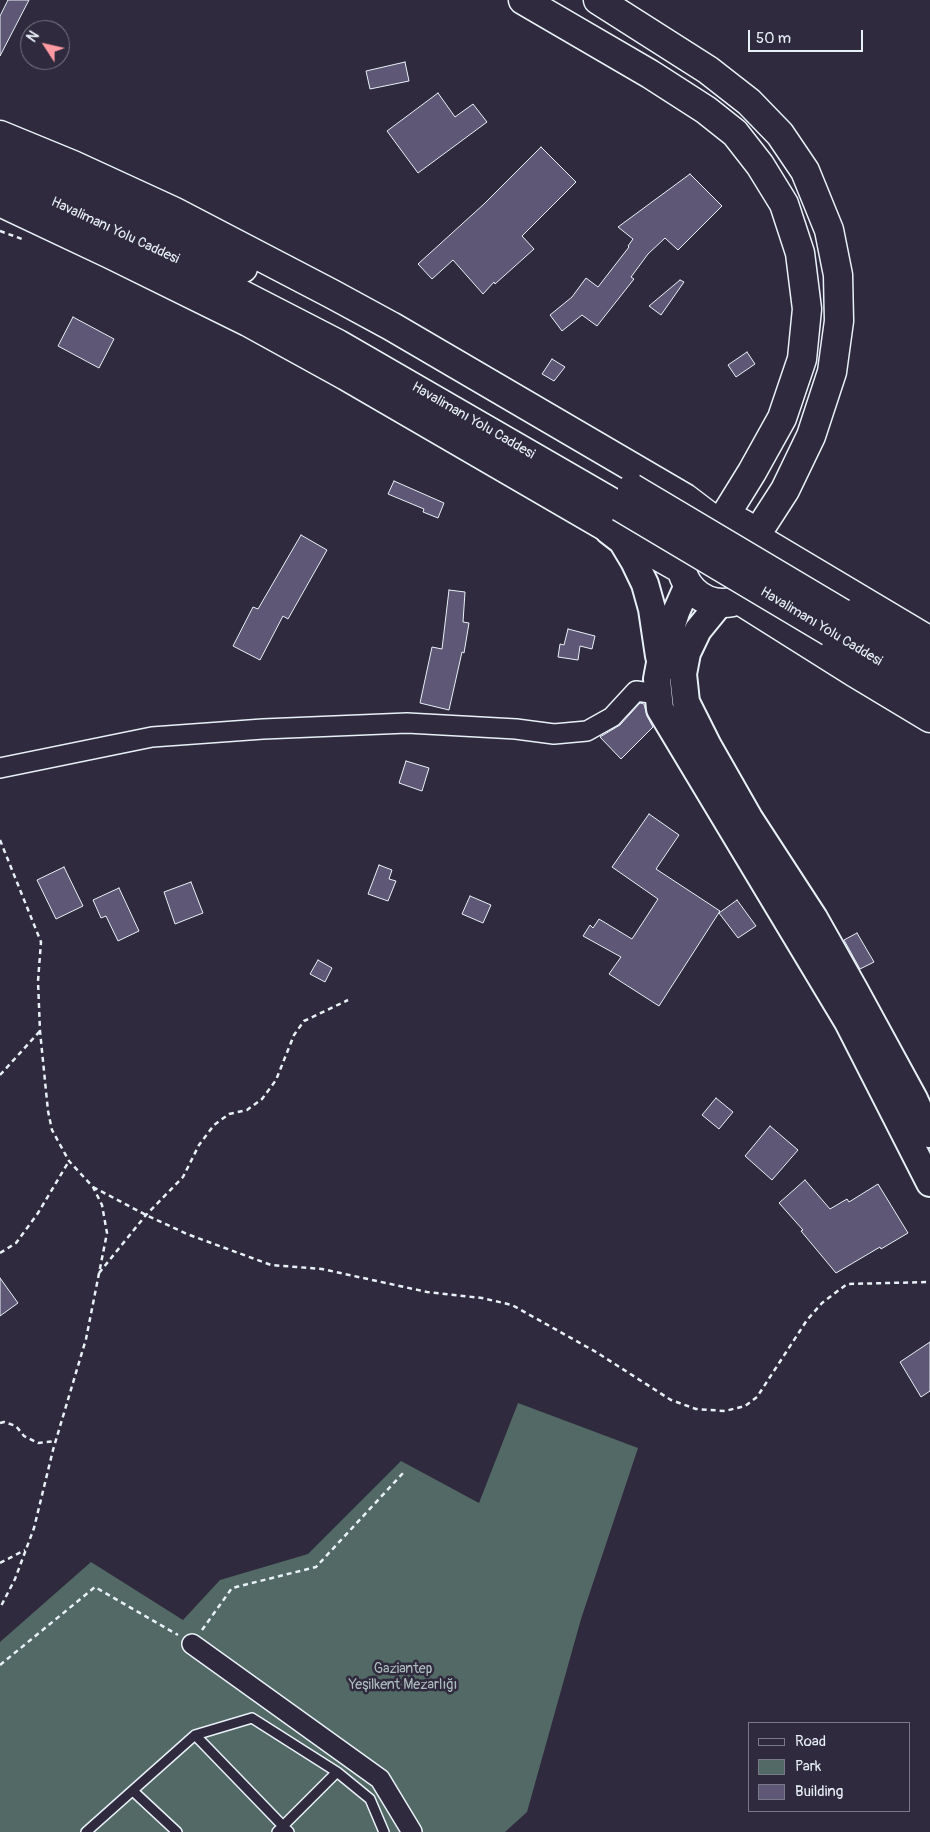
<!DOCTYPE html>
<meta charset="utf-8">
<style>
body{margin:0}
#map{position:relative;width:930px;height:1832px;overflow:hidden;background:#2f2a3d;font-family:Pangolin,sans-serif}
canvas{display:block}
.legend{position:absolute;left:748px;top:1722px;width:162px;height:90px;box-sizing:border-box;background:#2f2a3d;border:1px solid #797a88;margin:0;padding:6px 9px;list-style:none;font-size:15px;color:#e8f1f8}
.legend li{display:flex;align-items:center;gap:10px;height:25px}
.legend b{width:25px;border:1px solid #797a88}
.north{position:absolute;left:20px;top:20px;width:50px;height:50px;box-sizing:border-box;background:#2f2a3d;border:1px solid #797a88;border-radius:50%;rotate:305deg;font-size:14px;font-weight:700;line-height:20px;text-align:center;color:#e8f1f8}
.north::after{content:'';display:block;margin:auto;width:18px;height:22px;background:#ff9aa2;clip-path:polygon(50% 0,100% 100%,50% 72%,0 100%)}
.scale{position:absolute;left:748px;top:30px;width:115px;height:22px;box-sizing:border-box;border:2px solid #e8f1f8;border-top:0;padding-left:6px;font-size:15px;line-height:18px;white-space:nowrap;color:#e8f1f8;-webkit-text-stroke:4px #2f2a3d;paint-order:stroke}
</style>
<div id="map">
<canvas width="930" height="1832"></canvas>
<ul class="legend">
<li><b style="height:6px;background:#2f2a3d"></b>Road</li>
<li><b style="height:14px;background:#536965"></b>Park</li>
<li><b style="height:14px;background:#5e5775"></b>Building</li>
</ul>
<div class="north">N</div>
<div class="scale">50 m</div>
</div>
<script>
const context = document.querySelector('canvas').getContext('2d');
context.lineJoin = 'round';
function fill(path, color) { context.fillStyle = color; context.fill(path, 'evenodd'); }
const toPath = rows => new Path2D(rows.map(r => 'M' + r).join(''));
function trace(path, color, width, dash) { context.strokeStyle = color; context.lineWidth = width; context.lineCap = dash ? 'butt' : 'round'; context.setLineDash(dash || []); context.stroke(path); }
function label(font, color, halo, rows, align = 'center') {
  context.font = font + ' Pangolin,sans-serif'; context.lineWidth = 5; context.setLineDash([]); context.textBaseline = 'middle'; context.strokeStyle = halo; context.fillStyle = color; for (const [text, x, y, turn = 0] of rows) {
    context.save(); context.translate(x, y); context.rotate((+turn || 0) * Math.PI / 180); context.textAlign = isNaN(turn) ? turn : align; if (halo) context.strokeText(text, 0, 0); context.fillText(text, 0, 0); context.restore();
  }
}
const green = toPath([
 [518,1403,638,1448,581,1619,527,1812,505,1832,0,1832,0,1642,91,1562,183,1620,220,1580,308,1554,401,1461,479,1503]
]);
const building = toPath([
 [8,0,29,0,0,56,0,16,8,0],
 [405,62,409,81,370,89,366,71,405,62],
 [438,93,455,117,473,104,487,122,418,173,387,131,438,93],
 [541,147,576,182,522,236,534,249,495,284,494,282,483,294,453,260,432,279,418,264,484,204,541,147],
 [690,174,722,206,678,250,665,238,648,254,631,277,634,279,597,326,582,315,562,331,550,315,572,297,586,278,598,287,629,247,628,246,633,239,618,227,690,174],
 [680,280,684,282,661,315,649,306,680,280],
 [73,317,114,339,99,368,58,346,73,317],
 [747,352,755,364,736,377,728,365,747,352],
 [552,359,565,367,554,381,542,374,552,359],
 [394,481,444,503,438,518,423,512,424,509,388,494,394,481],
 [301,535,327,550,288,619,283,616,260,660,233,646,253,607,258,609,301,535],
 [449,590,465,592,463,622,469,623,464,653,462,652,449,710,420,703,432,647,442,649,449,590],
 [568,629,595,636,592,649,580,646,578,660,558,657,560,644,564,645,568,629],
 [640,703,644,704,647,716,653,727,621,759,600,737,620,725,640,703],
 [406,761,429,768,422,791,399,783,406,761],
 [649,814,679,835,656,869,720,911,659,1006,609,974,621,957,583,936,590,925,593,928,599,919,632,939,658,899,612,867,649,814],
 [379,865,392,870,389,879,396,881,388,901,368,894,379,865],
 [64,867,83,906,56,919,37,880,64,867],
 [191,882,203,913,175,924,164,892,191,882],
 [119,888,139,931,118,941,106,916,101,918,93,900,119,888],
 [470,896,491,905,483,923,462,914,470,896],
 [737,900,756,926,738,938,719,913,737,900],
 [857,933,874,962,860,969,844,940,857,933],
 [318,960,332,968,325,982,310,974,318,960],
 [716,1098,733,1112,719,1129,702,1115,716,1098],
 [770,1126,798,1150,772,1180,745,1156,770,1126],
 [805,1180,830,1209,847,1199,849,1202,878,1184,908,1233,881,1249,880,1247,836,1273,801,1231,803,1230,779,1203,805,1180],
 [0,1278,18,1303,0,1316,0,1278],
 [930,1342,930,1391,921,1397,900,1362,930,1342]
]);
const path = toPath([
 [0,231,22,239],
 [0,840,41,942,38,981,40,1031,48,1111,52,1130,69,1161,93,1187,102,1205,107,1233,86,1339,53,1450,34,1528,15,1579,0,1608],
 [0,1075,40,1031],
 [93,1187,146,1215,187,1234,271,1265,322,1269,427,1292,482,1298,512,1305,596,1352,671,1400,696,1409,725,1411,745,1406,757,1397,807,1320,822,1303,847,1284,930,1282],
 [0,1253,16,1243,38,1213,69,1161],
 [99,1273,146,1215,183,1177,199,1145,214,1125,229,1114,247,1110,262,1099,276,1080,294,1035,304,1021,348,1000],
 [0,1423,4,1422,16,1426,24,1436,38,1443,56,1441],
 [0,1563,25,1550],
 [202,1630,232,1588,316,1567,404,1472],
 [0,1665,95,1587,178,1635]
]);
const lane = toPath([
 [195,1735,283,1826,277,1832],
 [133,1791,177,1832],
 [86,1832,195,1735,252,1718,337,1772,370,1799,384,1832],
 [289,1832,283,1826,337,1772]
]);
const street = toPath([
 [0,768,152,737,263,729,407,723,516,729,554,734,587,731,612,717,636,691,658,694],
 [192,1644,380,1779,412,1832]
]);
const secondary = toPath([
 [609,531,622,541,634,561,645,584,652,609,659,656],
 [688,585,676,612,660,663,657,679,660,709,848,1022,930,1183],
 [720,603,698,630,687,653,683,674,686,702,708,746,749,818,814,918,854,989,914,1099,930,1134]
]);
const highway = toPath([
 [523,0,650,74,706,110,735,133,760,165,784,204,800,253,807,309,802,359,782,418,752,472,723,519],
 [598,0,708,70,749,102,780,134,805,171,829,230,838,275,839,321,832,372,811,436,785,490,756,535],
 [0,135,73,165,173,211,332,294,391,326,685,498,714,520],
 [11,158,243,268],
 [0,179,138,241,338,344,620,507],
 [0,202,110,254,248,322,346,376,601,524,681,569],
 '681 561a42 42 0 1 1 84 0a42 42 0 1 1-84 0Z',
 [759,539,930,641],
 [739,600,855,673,930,718],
 [842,613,930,666],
 [830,632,930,692]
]);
const highwayBridge = toPath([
 [632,488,842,613],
 [620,507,830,632]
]);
const streetNames = [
 ["Havalimanı Yolu Caddesi",115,231,25],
 ["Havalimanı Yolu Caddesi",473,421,30],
 ["Havalimanı Yolu Caddesi",821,627,31]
];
const parkNames = [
 ["Gaziantep",403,1669],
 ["Yeşilkent Mezarlığı",403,1685]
];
fill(green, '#536965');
fill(building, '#5e5775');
trace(building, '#e8f1f8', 1);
trace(lane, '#e8f1f8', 12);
trace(street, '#e8f1f8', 22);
trace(secondary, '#e8f1f8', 30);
trace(highway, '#e8f1f8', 31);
trace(path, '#e8f1f8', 2.5, [5, 4]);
trace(lane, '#2f2a3d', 9);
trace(street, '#2f2a3d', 19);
trace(secondary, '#2f2a3d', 26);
trace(highway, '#2f2a3d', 28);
trace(highwayBridge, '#e8f1f8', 31, []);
trace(highwayBridge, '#2f2a3d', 28);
label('14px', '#e8f1f8', '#2f2a3d', streetNames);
label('14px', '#acbbbd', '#2f2a3d', parkNames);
</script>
